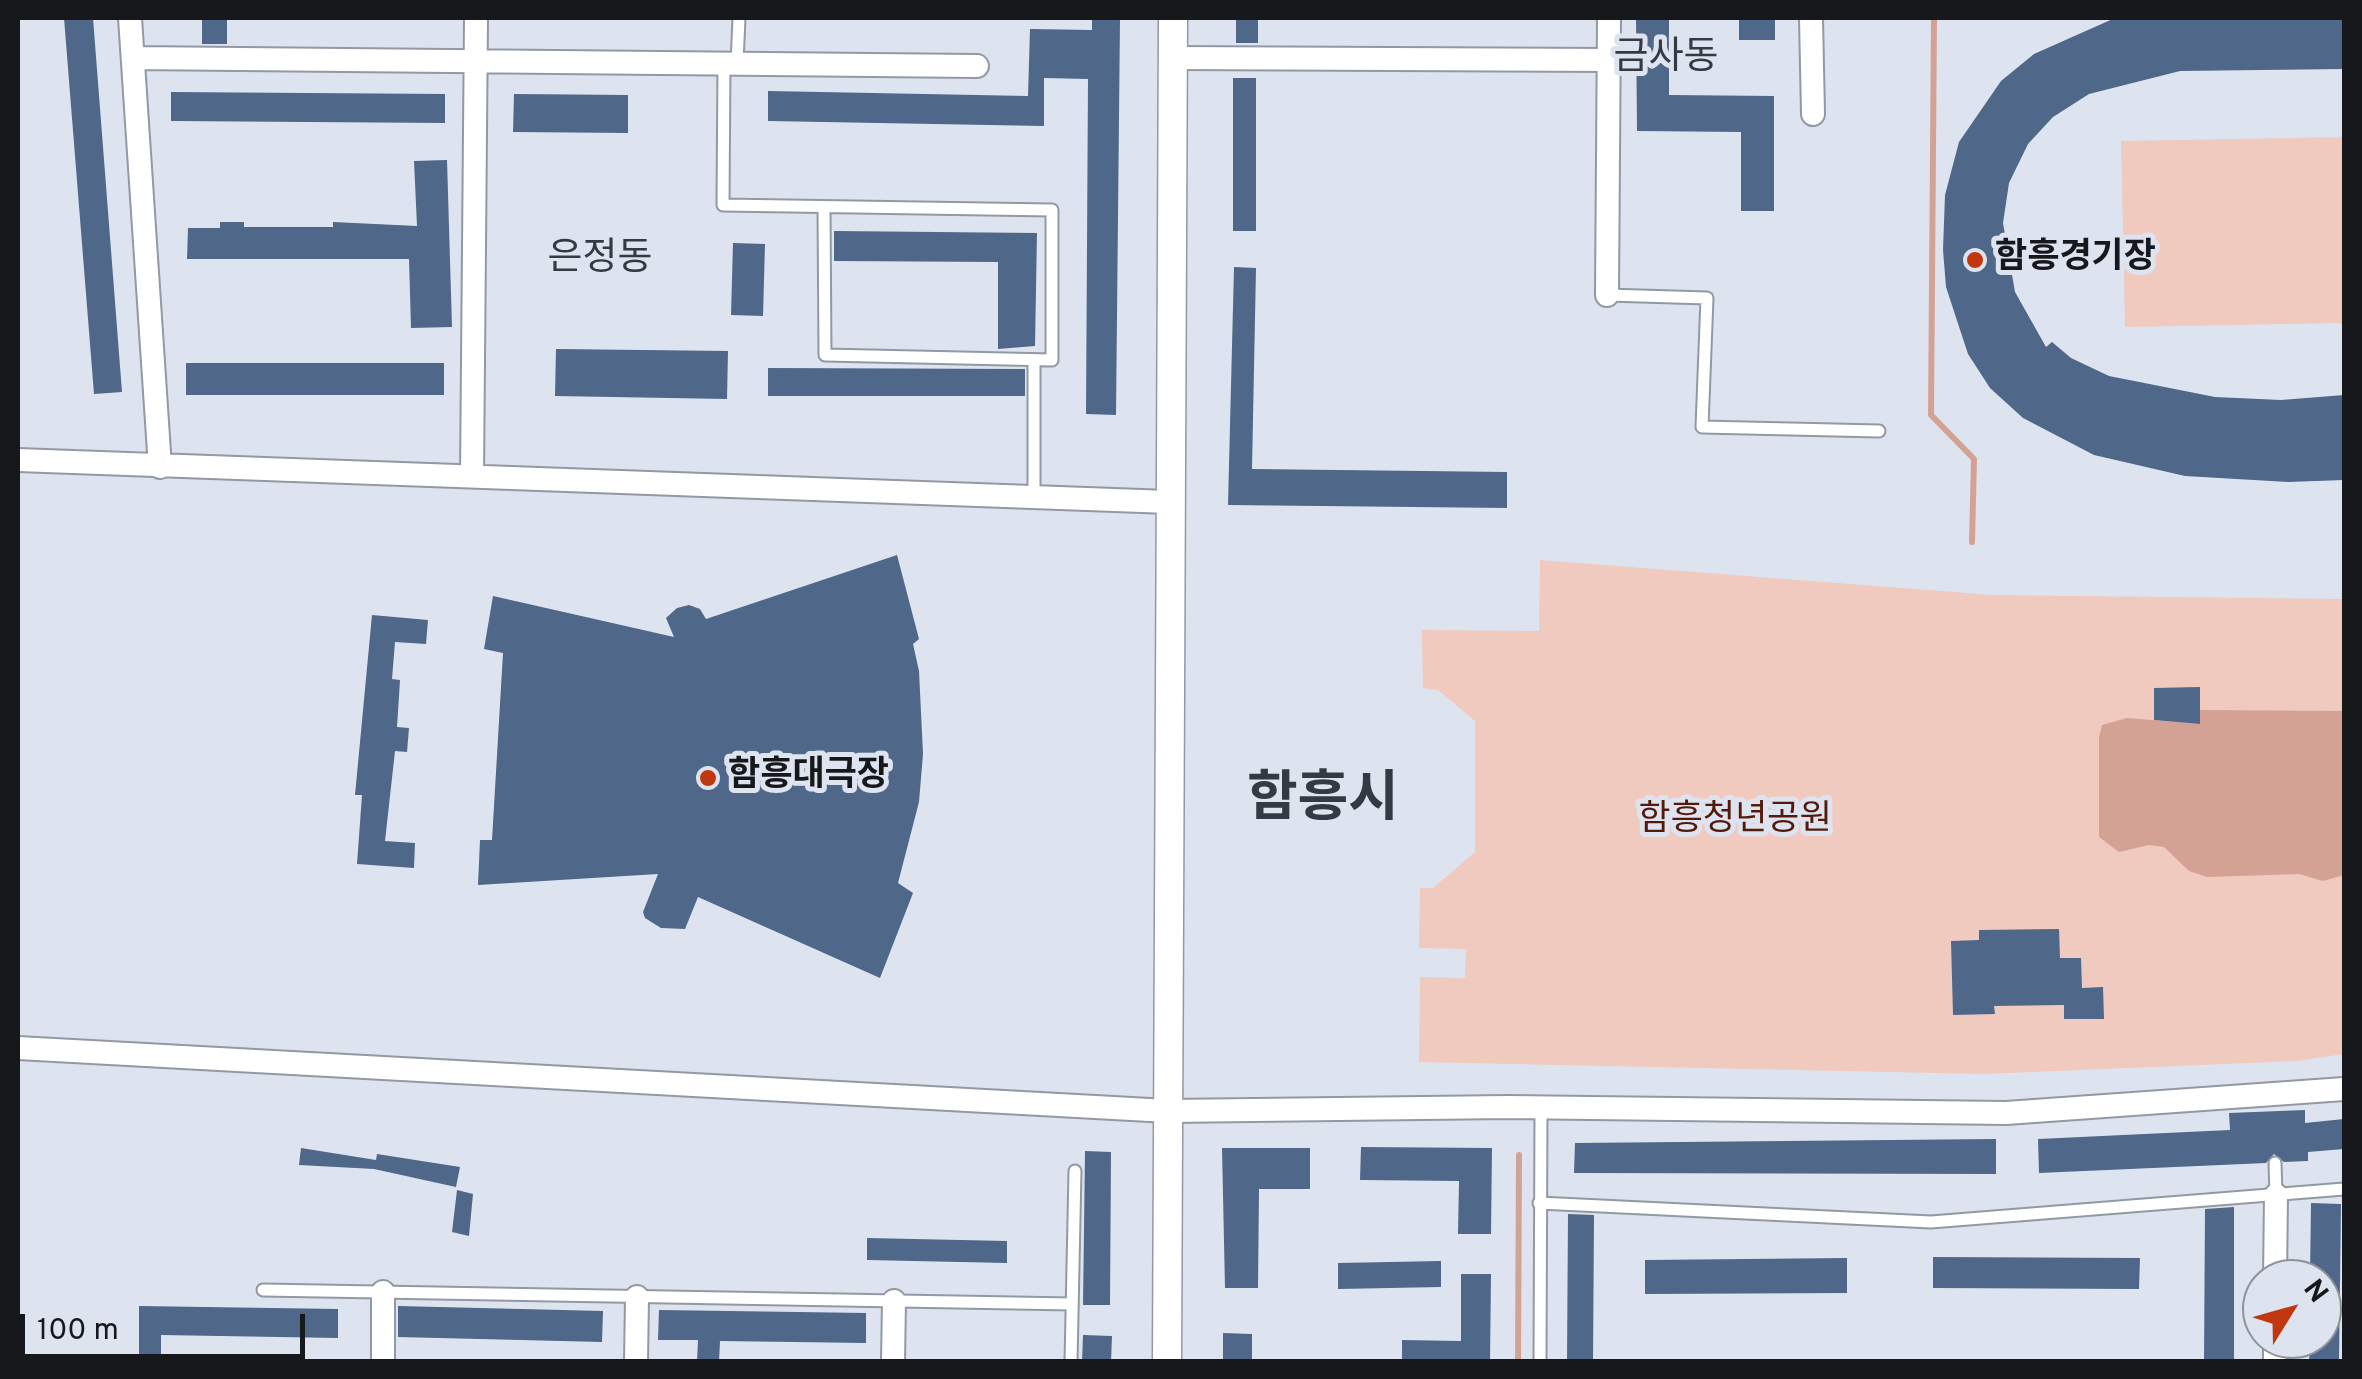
<!DOCTYPE html>
<meta charset="utf-8">
<style>
body{margin:0}
#map{position:relative;width:2362px;height:1379px;overflow:hidden;background:#dde4ef;font-family:Overpass,sans-serif}
canvas{display:block}
.frame{position:absolute;inset:0;border:20px solid #16181c;pointer-events:none}
.north{position:absolute;left:2242px;top:1259px;width:100px;height:100px;box-sizing:border-box;background:#dde4ef;border:2px solid #8d929b;border-radius:50%;rotate:53deg;font-size:28px;font-weight:700;line-height:40px;text-align:center;color:#16181c}
.north::after{content:'';display:block;margin:auto;width:35px;height:45px;background:#c1380f;clip-path:polygon(50% 0,100% 100%,50% 72%,0 100%)}
.scale{position:absolute;left:20px;top:1314px;width:285px;height:45px;box-sizing:border-box;border:5px solid #16181c;border-top:0;padding-left:12px;font-size:30px;line-height:35px;white-space:nowrap;color:#16181c;-webkit-text-stroke:8px #dde4ef;paint-order:stroke}
</style>
<div id="map">
<canvas width="2362" height="1379"></canvas>
<div class="frame"></div>
<div class="north">N</div>
<div class="scale">100 m</div>
</div>
<script>
const context = document.querySelector('canvas').getContext('2d');
context.lineJoin = 'round';
function fill(path, color) { context.fillStyle = color; context.fill(path, 'evenodd'); }
const toPath = rows => new Path2D(rows.map(r => 'M' + r).join(''));
function trace(path, color, width, dash) { context.strokeStyle = color; context.lineWidth = width; context.lineCap = dash ? 'butt' : 'round'; context.setLineDash(dash || []); context.stroke(path); }
function label(font, color, halo, rows, align = 'center') {
  context.font = font + ' Overpass,"Noto Sans KR",sans-serif'; context.lineWidth = 10; context.setLineDash([]); context.textBaseline = 'middle'; context.strokeStyle = halo; context.fillStyle = color; for (const [text, x, y, turn = 0] of rows) {
    context.save(); context.translate(x, y); context.rotate((+turn || 0) * Math.PI / 180); context.textAlign = isNaN(turn) ? turn : align; if (halo) context.strokeText(text, 0, 0); context.fillText(text, 0, 0); context.restore();
  }
}
const green = toPath([
 [2344,137,2344,323,2125,327,2121,141],
 [1540,560,1993,595,2344,599,2344,1054,2297,1061,1984,1074,1419,1062,1420,977,1465,978,1466,949,1419,948,1420,888,1433,888,1475,852,1475,721,1438,690,1423,688,1422,630,1539,631]
]);
const water = toPath([
 [2200,710,2344,711,2344,875,2323,881,2299,874,2207,877,2189,871,2164,847,2149,845,2119,852,2099,837,2099,737,2102,725,2127,718,2200,724]
]);
const stream = toPath([
 [1934,18,1931,415,1974,459,1972,542],
 [1518,1362,1519,1155]
]);
const building = toPath([
 [64,18,93,18,122,392,94,394],
 [202,18,227,18,227,44,202,44],
 [1092,18,1120,18,1116,415,1086,414,1088,79,1044,78,1044,126,768,121,768,91,1028,96,1030,29,1092,30],
 [1236,18,1258,18,1258,43,1236,43],
 [1636,18,1669,18,1669,95,1774,96,1774,211,1741,211,1741,132,1637,131],
 [1739,18,1775,18,1775,40,1739,40],
 [2115,18,2344,18,2344,69,2180,71,2089,94,2053,117,2028,144,2009,183,2003,223,2015,292,2046,347,2052,342,2071,358,2109,376,2215,397,2281,400,2344,395,2344,480,2288,482,2185,476,2094,455,2023,418,1990,388,1968,354,1946,287,1943,250,1945,195,1959,142,2001,81,2034,54],
 [1233,78,1256,78,1256,231,1233,231],
 [171,92,445,94,445,123,171,121],
 [514,94,628,95,628,133,513,132],
 [447,160,452,327,411,328,409,259,187,259,188,228,220,228,220,222,244,222,244,227,333,227,333,222,417,226,414,161],
 [834,231,1037,233,1035,346,998,349,998,262,834,261],
 [733,243,765,244,763,316,731,315],
 [1234,267,1256,268,1252,469,1507,472,1507,508,1228,505],
 [556,349,728,351,727,399,555,396],
 [186,363,444,363,444,395,186,395],
 [768,368,1025,369,1025,396,768,396],
 [897,555,919,639,913,644,919,671,923,754,919,802,898,883,913,893,880,978,698,897,685,929,661,928,645,918,643,912,658,874,478,885,480,840,492,840,503,653,484,649,493,596,674,637,666,618,677,608,689,605,700,609,706,619],
 [372,615,428,620,426,644,395,642,392,679,400,680,397,727,409,728,407,752,395,751,385,841,415,843,414,868,357,864,362,795,355,795],
 [2200,687,2200,724,2154,720,2154,688],
 [2059,929,2060,958,2081,958,2082,988,2103,987,2104,1019,2064,1019,2064,1005,1994,1006,1995,1014,1953,1015,1951,941,1979,940,1979,930],
 [2305,1110,2305,1123,2344,1119,2344,1149,2308,1152,2308,1161,2284,1162,2274,1154,2266,1163,2039,1173,2038,1139,2230,1130,2229,1113],
 [1996,1139,1996,1174,1574,1173,1575,1143],
 [1361,1147,1492,1148,1491,1234,1458,1234,1459,1181,1360,1180],
 [301,1148,376,1160,377,1154,460,1167,456,1187,374,1169,299,1165],
 [1222,1148,1310,1148,1310,1189,1259,1189,1258,1288,1225,1288],
 [1085,1151,1111,1152,1110,1305,1083,1305],
 [457,1190,473,1194,469,1236,452,1232],
 [2311,1203,2341,1204,2339,1362,2309,1362,2310,1339,2322,1339,2322,1279,2310,1279],
 [2234,1207,2234,1362,2204,1362,2205,1209],
 [1568,1214,1594,1215,1593,1362,1567,1362],
 [867,1238,1007,1241,1007,1263,867,1260],
 [1933,1257,2140,1258,2139,1289,1933,1288],
 [1847,1258,1847,1293,1645,1294,1645,1260],
 [1441,1261,1441,1287,1338,1289,1338,1263],
 [1461,1274,1491,1274,1490,1362,1402,1362,1402,1340,1461,1341],
 [139,1306,338,1309,338,1338,161,1335,161,1362,139,1362],
 [398,1306,603,1311,602,1342,398,1337],
 [659,1310,866,1313,866,1343,720,1341,719,1362,697,1362,698,1340,658,1340],
 [1223,1333,1252,1334,1252,1362,1223,1362],
 [1083,1335,1112,1336,1111,1362,1082,1362]
]);
const service = toPath([
 [724,63,723,205,1052,210,1052,360,825,355,824,207],
 [737,63,739,18],
 [1607,295,1707,298,1702,427,1879,431],
 [1034,496,1034,360],
 [2275,1163,2276,1195],
 [1539,1203,1931,1222,2344,1189],
 [263,1290,1072,1304],
 [1071,1362,1075,1171],
 [1540,1362,1541,1108]
]);
const minor = toPath([
 [130,18,160,467],
 [1811,18,1813,114],
 [134,58,977,66],
 [1173,58,1609,60],
 [1607,295,1609,18],
 [18,460,1169,502],
 [472,475,476,18],
 [18,1048,1168,1111,1508,1107,2006,1113,2344,1089],
 [2275,1279,2276,1195],
 [383,1292,383,1362],
 [636,1362,637,1297],
 [893,1362,894,1301],
 [2275,1362,2275,1339]
]);
const tertiary = toPath([
 [1167,1362,1173,18]
]);
const markers = [
 [1975,260,10,"#c1380f"],
 [708,778,10,"#c1380f"]
];
const poiNames = [
 ["함흥경기장",1995,260],
 ["함흥대극장",728,778]
];
const parkNames = [
 ["함흥청년공원",1735,822]
];
const neighbourhoodNames = [
 ["금사동",1666,60],
 ["은정동",600,261]
];
const townNames = [
 ["함흥시",1323,804]
];
fill(green, '#f0c9bf');
fill(water, '#d4a295');
trace(stream, '#d4a295', 6);
fill(building, '#4f6789');
trace(service, '#9299a3', 15);
trace(minor, '#9299a3', 26);
trace(tertiary, '#9299a3', 31);
trace(service, '#fff', 11);
trace(minor, '#fff', 22);
trace(tertiary, '#fff', 28);
for (const [x, y, r, color] of markers) { const dot = new Path2D(); dot.arc(x, y, r, 0, 2 * Math.PI); context.fillStyle = color; context.fill(dot); trace(dot, '#dde4ef', 4); }
label('bold 35px', '#16181c', '#dde4ef', poiNames, 'left');
label('35px', '#541909', '#dde4ef', parkNames);
label('38px', '#343a43', '#dde4ef', neighbourhoodNames);
label('bold 55px', '#343a43', '#dde4ef', townNames);
</script>
